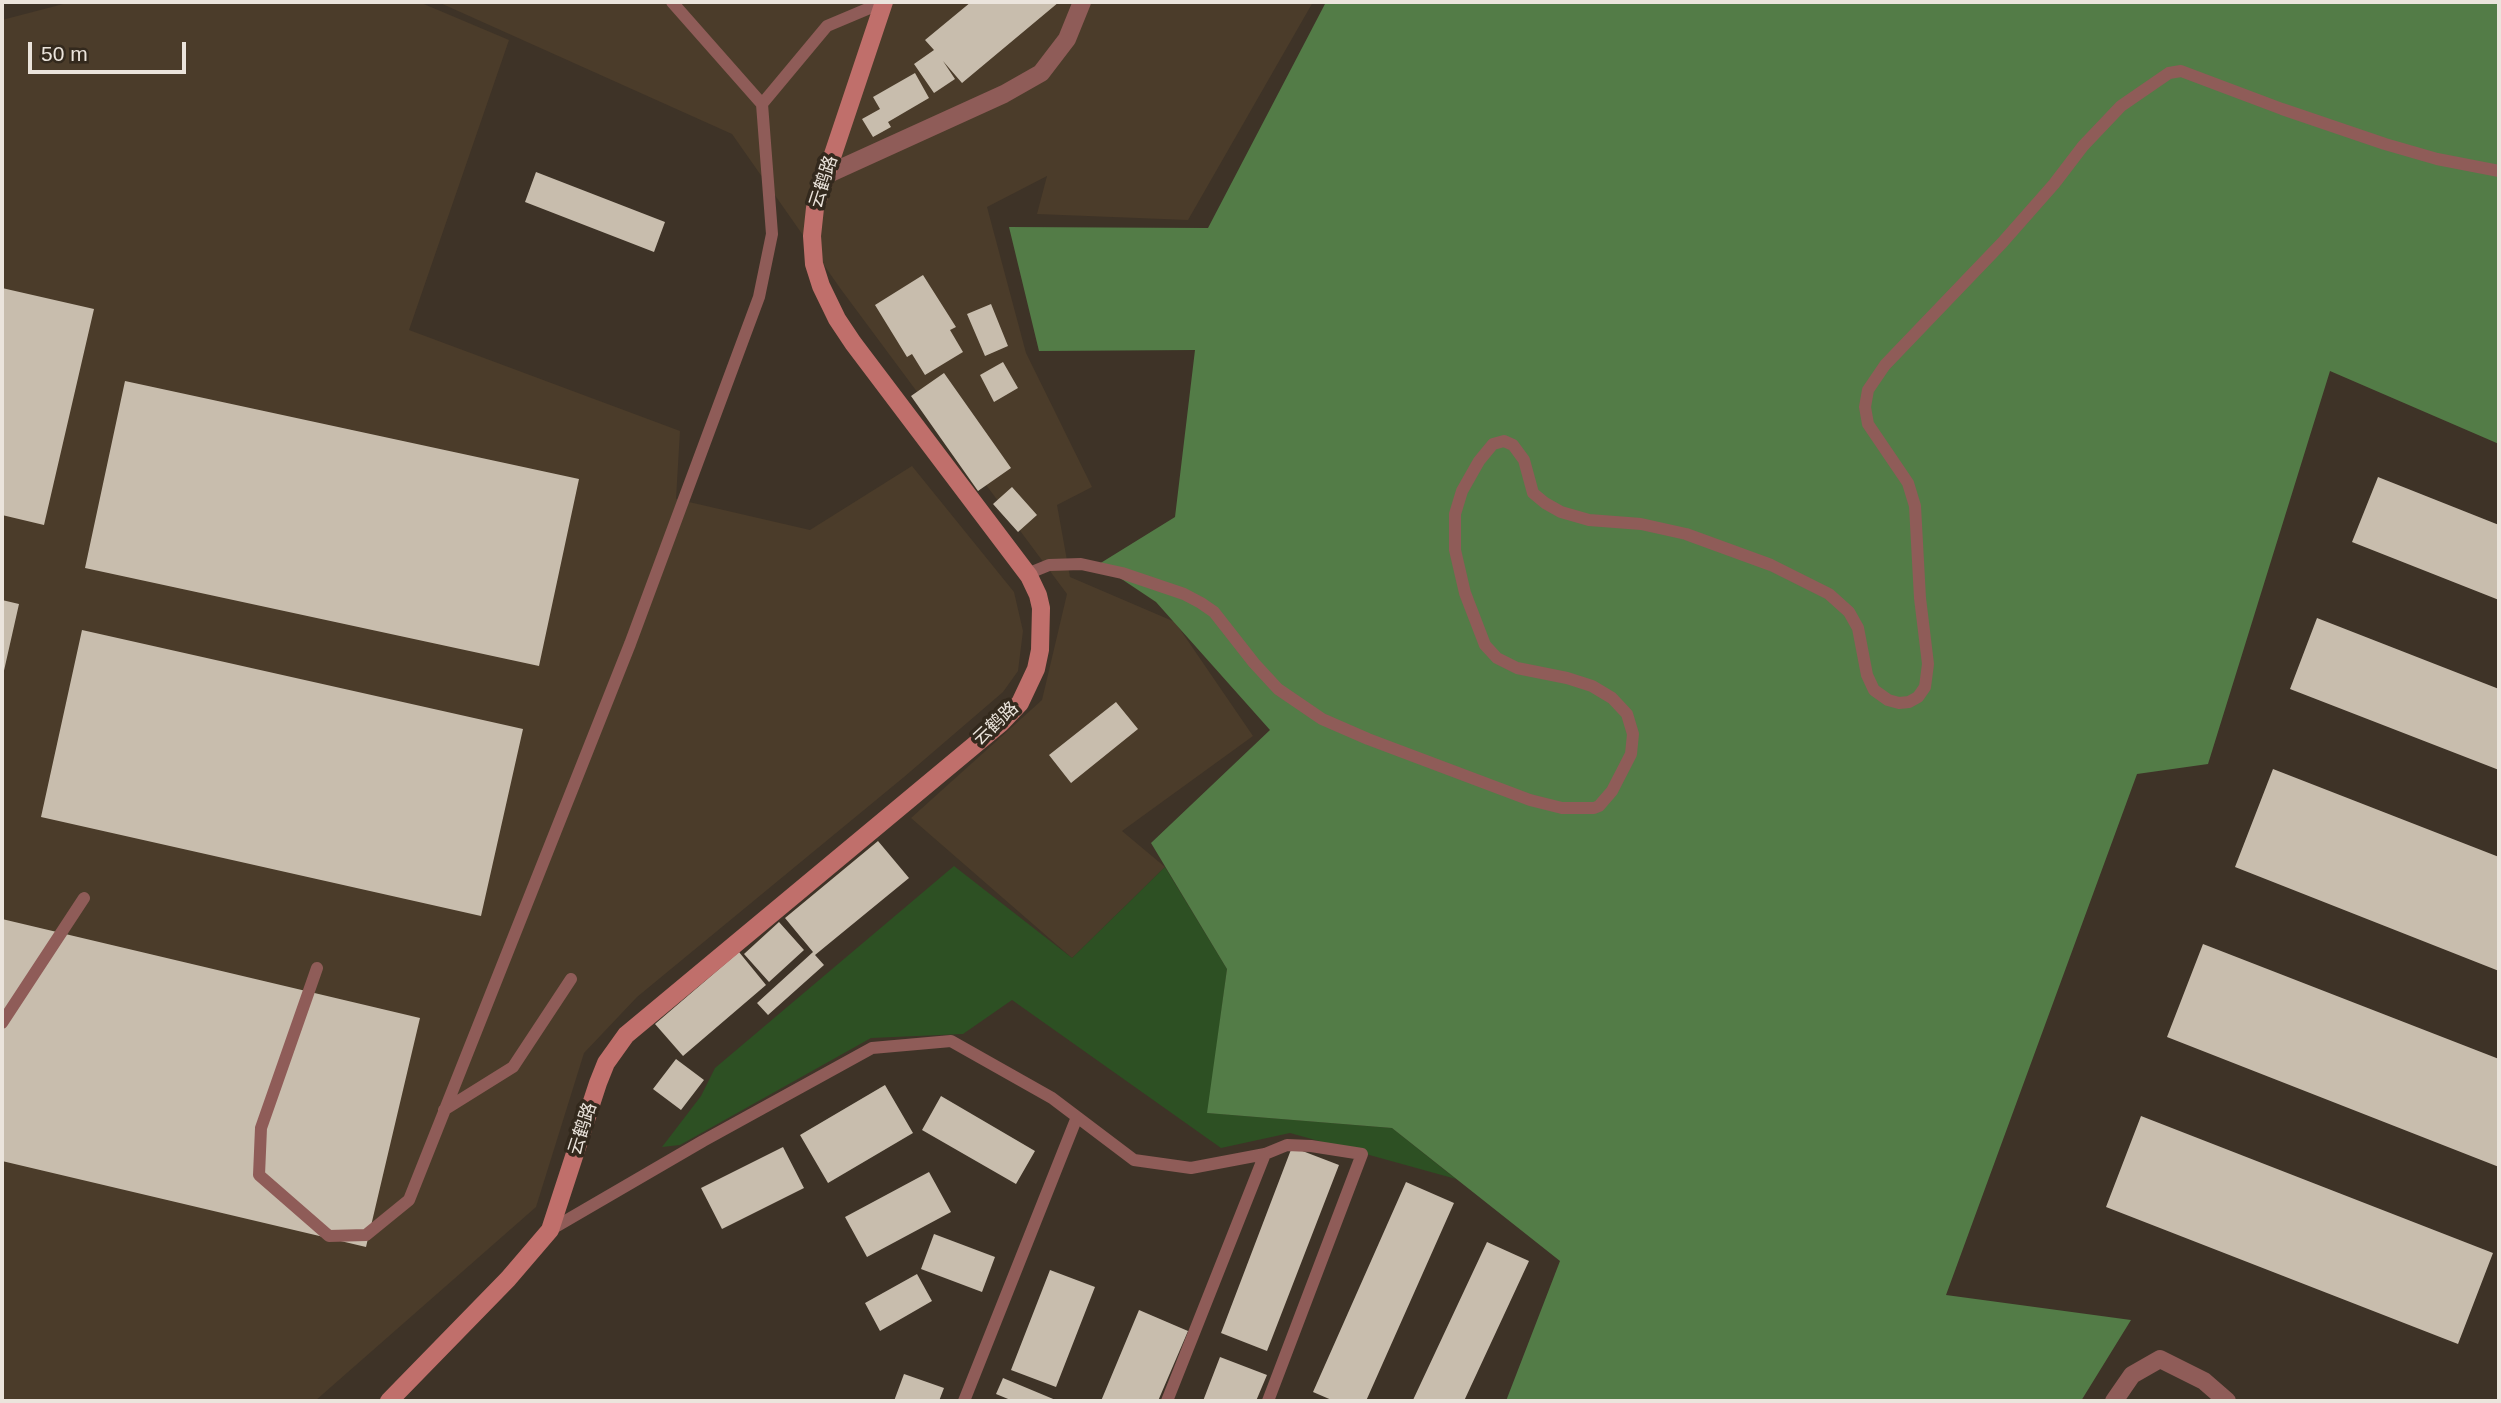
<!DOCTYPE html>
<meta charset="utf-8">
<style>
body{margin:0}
#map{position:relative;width:2501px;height:1403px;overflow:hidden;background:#3e3327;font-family:Arial,sans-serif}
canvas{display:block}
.frame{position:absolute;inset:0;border:4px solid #ebe4dc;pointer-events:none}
.scale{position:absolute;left:28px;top:42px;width:158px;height:32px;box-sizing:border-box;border:4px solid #ebe4dc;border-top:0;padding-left:9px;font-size:21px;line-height:24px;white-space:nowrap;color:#ebe4dc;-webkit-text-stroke:5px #33291d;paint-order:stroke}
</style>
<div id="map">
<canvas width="2501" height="1403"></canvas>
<div class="frame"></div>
<div class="scale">50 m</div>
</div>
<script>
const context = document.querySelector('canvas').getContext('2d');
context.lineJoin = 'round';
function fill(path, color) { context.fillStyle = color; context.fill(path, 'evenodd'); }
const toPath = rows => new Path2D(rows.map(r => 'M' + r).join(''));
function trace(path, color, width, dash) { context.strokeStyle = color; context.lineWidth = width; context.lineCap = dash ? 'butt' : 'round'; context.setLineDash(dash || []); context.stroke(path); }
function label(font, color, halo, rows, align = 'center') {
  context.font = font + ' Arial,"Noto Sans SC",sans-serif'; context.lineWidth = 7; context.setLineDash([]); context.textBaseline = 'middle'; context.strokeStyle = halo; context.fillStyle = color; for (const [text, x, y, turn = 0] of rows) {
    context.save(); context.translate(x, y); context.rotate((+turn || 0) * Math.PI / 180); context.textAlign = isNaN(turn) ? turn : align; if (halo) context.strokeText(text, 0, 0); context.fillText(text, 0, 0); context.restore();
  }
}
const built = toPath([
 [71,2,419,2,509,40,409,330,680,431,676,499,810,530,912,466,1014,592,1023,631,1018,671,1003,692,904,777,637,997,584,1053,536,1207,315,1401,2,1401,2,20],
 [438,2,1313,2,1188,220,1037,214,1047,176,987,207,1026,353,1092,487,1057,505,1070,577,1175,622,1253,736,1122,831,1165,867,1072,958,911,818,1042,700,1067,594,840,288,732,134]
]);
const green = toPath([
 [954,866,1072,958,1165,867,1227,969,1208,1113,1392,1128,1456,1179,1290,1133,1221,1148,1012,1000,963,1034,871,1038,680,1145,662,1147,701,1096,715,1068]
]);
const forest = toPath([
 [1326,2,2499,2,2499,444,2330,371,2208,764,2137,774,1946,1295,2131,1320,2081,1401,1506,1401,1560,1261,1392,1128,1207,1113,1227,969,1151,843,1270,730,1156,602,1099,564,1175,517,1195,350,1039,351,1009,227,1208,228]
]);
const building = toPath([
 [971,2,1059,2,962,83,943,61,955,79,934,93,914,64,934,50,925,40],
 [915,73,929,98,888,122,891,127,873,137,862,119,880,109,873,97],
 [536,172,665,222,654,252,525,202],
 [923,275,956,327,950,330,963,352,925,375,912,354,907,357,875,305],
 [2,288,94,309,44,525,2,515],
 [991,304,1008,346,985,356,967,314],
 [1003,362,1018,388,994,402,980,375],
 [944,373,1011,468,978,491,911,396],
 [125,381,579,479,539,666,85,568],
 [2378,477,2499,525,2499,600,2352,542],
 [1012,487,1037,515,1018,532,993,504],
 [2,600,19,604,3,675,2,675],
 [2317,618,2499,689,2499,770,2290,689],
 [82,630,523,729,481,916,41,817],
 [1116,702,1138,729,1071,783,1049,755],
 [2273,769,2499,857,2499,971,2235,867],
 [878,841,909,878,815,955,824,965,768,1015,757,1003,813,952,785,918],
 [2,919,420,1018,366,1247,2,1161],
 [779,922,804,950,769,982,744,954],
 [2203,944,2499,1059,2499,1167,2167,1037],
 [739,952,766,985,683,1056,655,1024],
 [676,1059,704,1080,681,1110,653,1089],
 [885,1085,913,1133,828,1183,800,1135],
 [941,1096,1035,1151,1016,1184,922,1130],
 [2141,1116,2493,1253,2458,1344,2106,1207],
 [783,1147,804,1188,722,1229,701,1188],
 [1292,1147,1339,1165,1267,1351,1221,1333],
 [929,1172,951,1212,867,1257,845,1217],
 [1406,1182,1454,1203,1366,1401,1334,1401,1313,1392],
 [934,1234,995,1257,982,1292,921,1269],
 [1487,1242,1529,1261,1464,1401,1416,1401,1413,1400],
 [1050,1270,1095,1287,1056,1387,1011,1370],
 [917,1274,932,1301,880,1331,865,1303],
 [1139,1310,1188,1331,1158,1401,1101,1401],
 [1220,1357,1267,1375,1256,1401,1203,1401],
 [904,1374,944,1388,939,1401,894,1401],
 [1003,1378,1058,1401,1013,1401,996,1394]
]);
const lane = toPath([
 [762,104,827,26,884,2],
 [1027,574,1049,565,1081,564,1122,573,1184,594,1201,603,1214,612,1254,663,1278,689,1322,719,1368,739,1530,800,1562,808,1594,808,1599,806,1612,791,1631,754,1633,734,1627,714,1612,698,1592,686,1567,678,1517,668,1497,658,1485,645,1465,593,1455,550,1455,514,1462,491,1479,461,1493,444,1504,441,1513,445,1524,460,1533,493,1545,503,1561,512,1589,520,1641,524,1686,534,1771,565,1829,594,1849,612,1858,628,1867,675,1874,690,1888,700,1899,703,1909,702,1918,697,1925,687,1928,664,1920,598,1915,506,1908,483,1868,424,1865,407,1868,390,1885,365,2002,243,2054,184,2083,146,2121,106,2169,73,2181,71,2282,109,2385,144,2437,159,2499,171],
 [317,968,261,1128,259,1175,329,1236,366,1235,409,1200,630,644,759,297,772,234,762,104,672,2],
 [2,1023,84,898],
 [444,1110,513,1067,571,979],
 [550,1230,703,1141,872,1048,951,1041,1052,1098,1134,1160,1191,1168,1265,1154,1287,1145,1311,1146,1362,1154,1268,1401],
 [964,1401,1077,1117],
 [1167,1401,1265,1154]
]);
const street = toPath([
 [826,175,1004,94,1041,73,1067,39,1082,2],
 [2114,1401,2132,1375,2160,1359,2204,1381,2227,1401]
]);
const secondary = toPath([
 [389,1401,508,1279,550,1230,598,1083,606,1063,626,1035,1001,723,1020,703,1036,669,1040,650,1041,608,1038,595,1029,576,853,343,837,319,821,286,814,264,812,236,815,208,884,2]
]);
const streetNames = [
 ["云鹤路",824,182,-72],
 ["云鹤路",996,724,-43],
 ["云鹤路",583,1129,-72]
];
fill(built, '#4b3c2a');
fill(green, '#2d5023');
fill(forest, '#537c47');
fill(building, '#c8bdad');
trace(lane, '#8f5c58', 12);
trace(street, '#8f5c58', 18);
trace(secondary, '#c06f6b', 18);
label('18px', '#ebe4dc', '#33291d', streetNames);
</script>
